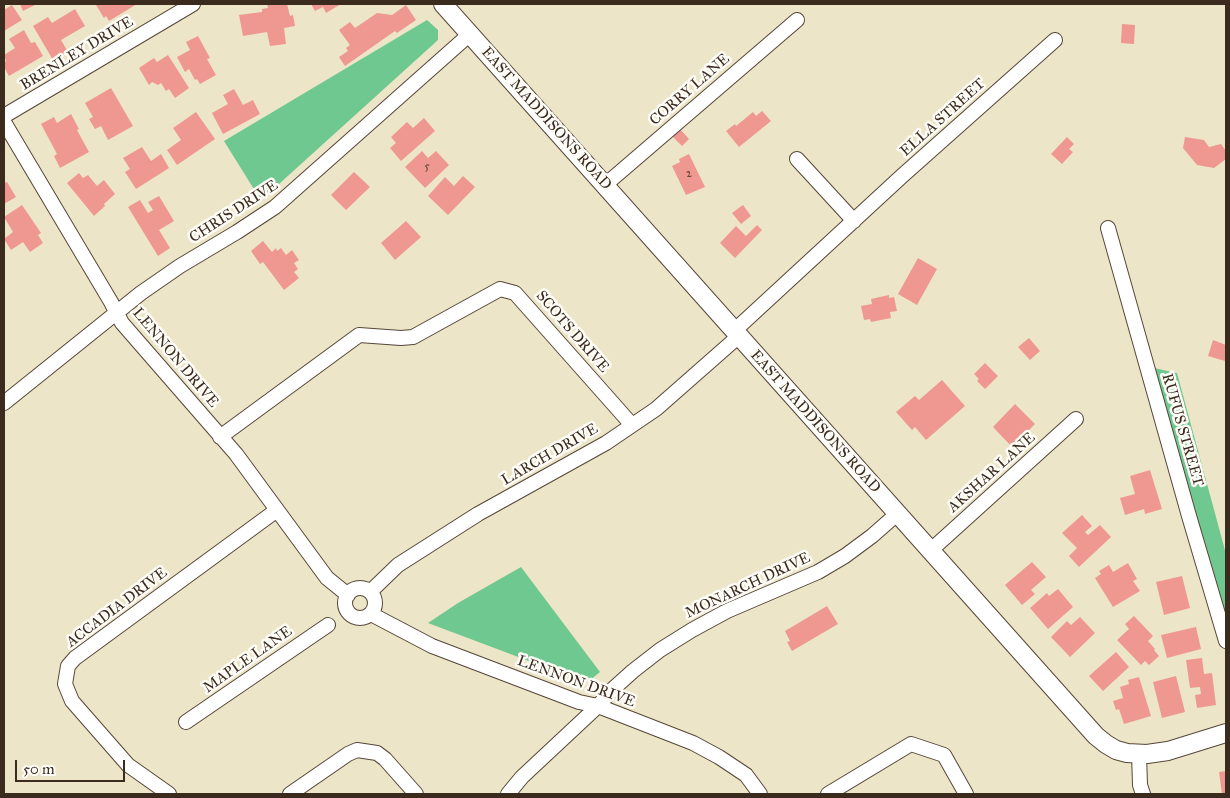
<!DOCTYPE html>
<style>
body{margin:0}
#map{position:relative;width:1230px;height:798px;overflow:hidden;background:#ede5c8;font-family:"IM FELL Great Primer",serif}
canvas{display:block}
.frame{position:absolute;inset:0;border:5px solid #3b2a1e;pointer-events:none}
.scale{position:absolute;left:15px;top:760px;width:110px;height:22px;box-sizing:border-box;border:2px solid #3b2a1e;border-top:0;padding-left:6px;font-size:15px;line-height:18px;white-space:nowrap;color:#3b2a1e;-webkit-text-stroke:4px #fdfcf7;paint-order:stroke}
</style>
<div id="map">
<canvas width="1230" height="798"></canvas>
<div class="frame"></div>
<div class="scale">50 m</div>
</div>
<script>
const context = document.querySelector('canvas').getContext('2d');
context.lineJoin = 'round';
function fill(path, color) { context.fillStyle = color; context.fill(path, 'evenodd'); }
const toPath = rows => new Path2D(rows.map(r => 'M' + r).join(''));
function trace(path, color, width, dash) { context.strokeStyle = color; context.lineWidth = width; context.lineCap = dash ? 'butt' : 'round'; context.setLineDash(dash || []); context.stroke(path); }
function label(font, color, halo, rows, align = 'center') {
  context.font = font + ' "IM FELL Great Primer",serif'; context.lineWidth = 5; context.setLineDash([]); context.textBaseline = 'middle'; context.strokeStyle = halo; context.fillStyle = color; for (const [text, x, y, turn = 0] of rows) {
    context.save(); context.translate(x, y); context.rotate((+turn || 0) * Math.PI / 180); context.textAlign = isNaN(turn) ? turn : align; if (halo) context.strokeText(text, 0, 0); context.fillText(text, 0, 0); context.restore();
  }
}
const green = toPath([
 [427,20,438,30,438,40,279,184,260,199,224,141],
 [1154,368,1177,373,1226,554,1226,627],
 [521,567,600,672,589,681,582,681,428,623,458,603]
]);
const building = toPath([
 [20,4,37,4,23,11],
 [97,4,137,4,109,21,106,16,104,18,96,5],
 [267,4,287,4,290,16,293,15,295,26,284,28,286,44,270,46,267,32,243,36,239,15,262,12,262,9,268,8],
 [311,4,341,4,326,13,323,7,315,11],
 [12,5,22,20,4,31,4,10],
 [406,5,416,20,397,33,395,31,345,66,339,57,348,51,346,48,350,45,339,30,350,22,355,28,377,13,392,15],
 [75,9,85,26,61,40,68,52,53,60,33,26,48,17,52,23],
 [1122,24,1135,25,1134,44,1121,43],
 [24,30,31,43,35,42,43,56,9,76,4,67,4,63,6,61,4,55,15,48,9,39],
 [198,36,210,58,207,59,216,75,200,84,197,79,195,80,189,69,185,72,177,57,190,50,186,42],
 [168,55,189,88,175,98,169,89,166,91,161,83,158,85,152,82,149,85,139,68,154,58,157,62],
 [111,88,133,126,108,140,101,126,95,129,89,119,93,117,85,103],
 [234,89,243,105,253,100,260,114,223,134,212,113,228,104,223,95],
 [762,111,771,121,739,147,726,131,735,124,736,126,753,112,756,116],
 [196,112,215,139,177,165,167,150,181,140,173,128],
 [71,114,79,129,77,130,89,152,60,168,54,156,57,154,41,124,54,117,57,123],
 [424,118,435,131,401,161,390,148,396,143,391,137,407,122,413,128],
 [680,129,689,139,682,146,672,136],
 [1067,137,1074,144,1069,149,1073,152,1062,164,1051,154],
 [1185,137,1204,140,1209,147,1221,144,1226,151,1226,159,1214,168,1197,165,1183,148],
 [142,147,151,161,161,154,169,168,136,189,125,172,130,169,123,158],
 [422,151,428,158,436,151,449,165,425,188,405,167],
 [689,154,705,187,686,195,672,166,680,162,679,159],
 [354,172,370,187,346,210,331,195],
 [79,173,83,178,88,175,97,186,104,180,115,194,104,204,105,206,94,216,67,183],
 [463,176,475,187,448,215,428,196,445,177,454,186],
 [7,182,16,197,4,204,4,183],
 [159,196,174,221,159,230,170,248,158,256,128,207,140,200,148,213,153,210,148,202],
 [22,205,41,233,38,235,43,243,30,252,23,242,11,250,4,239,13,232,4,217],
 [743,205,751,216,741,224,732,213],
 [406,221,421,237,395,260,381,243],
 [757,225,762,230,735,258,720,243,736,226,746,236],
 [263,241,272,252,276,248,277,251,281,248,286,255,292,250,299,260,294,263,298,269,294,272,299,278,284,290,263,262,260,264,251,251],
 [918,258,937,269,917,305,898,294],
 [889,295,889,298,894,297,897,311,890,312,891,318,871,322,870,319,864,320,861,306,872,304,871,299],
 [1029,338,1040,351,1030,360,1018,347],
 [1213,340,1226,345,1225,361,1208,356],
 [985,363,998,376,985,389,977,381,979,379,974,374],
 [942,380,965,406,926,440,915,427,912,430,896,412,915,396,919,400],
 [1015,404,1035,424,1012,447,993,427],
 [1150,470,1162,509,1145,514,1144,509,1125,515,1120,498,1135,494,1130,476],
 [1082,515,1092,526,1085,532,1088,535,1100,525,1111,537,1079,567,1069,556,1077,548,1062,533],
 [1032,562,1046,577,1031,590,1035,594,1022,605,1005,585],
 [1128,563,1137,579,1133,581,1140,591,1113,607,1095,578,1101,574,1099,571,1109,565,1113,572],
 [1182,576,1190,608,1164,615,1156,582],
 [1058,589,1073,607,1048,629,1030,608,1047,593,1049,596],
 [827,606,838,624,792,651,787,642,790,641,785,631],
 [1134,616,1153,636,1148,641,1155,649,1154,650,1159,656,1149,665,1145,661,1141,665,1117,640,1129,629,1125,624],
 [1080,617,1095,633,1070,657,1051,637,1067,621,1071,625],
 [1196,627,1201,649,1167,658,1161,635],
 [1116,652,1129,667,1103,691,1089,676],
 [1202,658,1204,674,1212,673,1216,705,1197,708,1195,695,1201,694,1200,687,1190,688,1186,660],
 [1176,676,1185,712,1162,718,1153,682],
 [1139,677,1151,716,1124,724,1119,709,1116,710,1113,701,1123,698,1120,687,1129,684,1128,680],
 [1226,771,1226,794,1222,794,1219,772]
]);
const minor = toPath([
 [4,116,193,4],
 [4,122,111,302,122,323,236,454,327,578,348,595],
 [797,159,854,221],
 [605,185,797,20],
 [1108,228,1189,516,1226,641],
 [734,331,902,176,1055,40],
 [4,403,141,293,180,266,237,232,275,207,470,34],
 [220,437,359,335,401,338,413,337,500,289,515,293,632,425],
 [930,551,1076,419],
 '345 603a15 15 0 1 1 30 0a15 15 0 1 1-30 0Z',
 [370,592,398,565,478,514,606,443,656,409,739,336],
 [371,614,432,646,579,702,598,706,693,743,719,757,746,775,760,794],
 [186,722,328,625],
 [1139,754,1140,785,1143,794],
 [169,794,128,765,72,701,65,684,68,666,75,658,277,510],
 [290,794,348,754,357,750,377,753,385,759,416,794],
 [508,794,522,777,598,706,613,689,633,671,660,650,692,630,727,611,818,572,845,556,872,536,897,514],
 [828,794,911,744,944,755,966,794]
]);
const tertiary = toPath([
 [443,4,1096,736,1106,744,1116,750,1127,753,1147,754,1168,751,1226,733]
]);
const numberNames = [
 ["5",427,167],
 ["2",689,174]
];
const streetNames = [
 ["BRENLEY DRIVE",77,54,-31],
 ["CORRY LANE",690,90,-41],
 ["ELLA STREET",943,118,-42],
 ["EAST MADDISONS ROAD",546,119,48],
 ["CHRIS DRIVE",234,212,-33],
 ["SCOTS DRIVE",572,332,49],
 ["LENNON DRIVE",175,358,50],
 ["EAST MADDISONS ROAD",815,422,48],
 ["RUFUS STREET",1182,430,74],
 ["LARCH DRIVE",550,455,-30],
 ["AKSHAR LANE",992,473,-42],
 ["MONARCH DRIVE",748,586,-25],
 ["ACCADIA DRIVE",117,608,-37],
 ["MAPLE LANE",248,660,-35],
 ["LENNON DRIVE",576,682,20]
];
fill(green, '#6ec890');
fill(building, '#ef9892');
trace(minor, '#564638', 16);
trace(tertiary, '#564638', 20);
trace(minor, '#fff', 14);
trace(tertiary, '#fff', 18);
label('12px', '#68463b', null, numberNames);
label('15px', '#3b2a1e', '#fdfcf7', streetNames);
</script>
